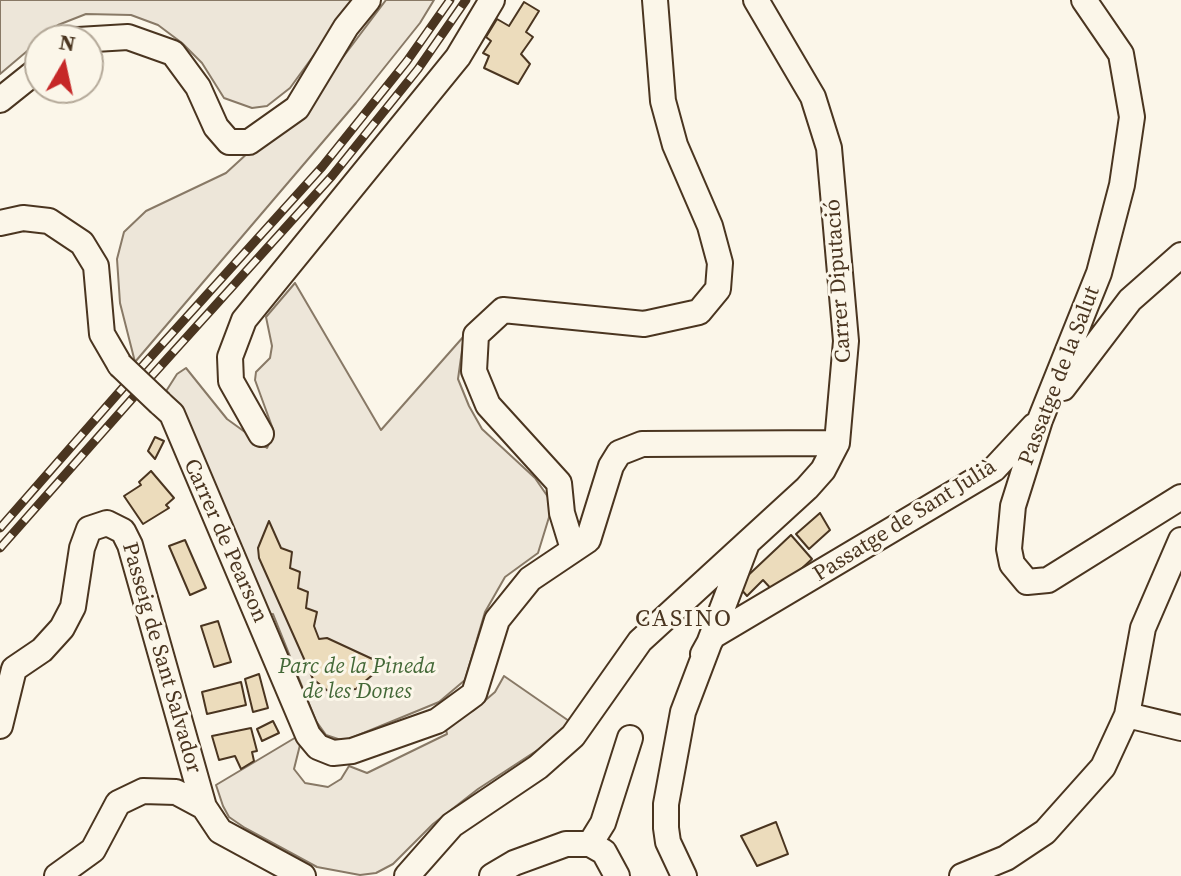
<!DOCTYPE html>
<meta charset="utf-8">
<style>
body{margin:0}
#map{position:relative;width:1181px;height:876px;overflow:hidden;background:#fbf6e9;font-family:"Source Serif 4",serif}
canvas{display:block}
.north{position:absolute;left:24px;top:24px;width:80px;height:80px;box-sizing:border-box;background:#fbf6e9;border:2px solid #b4a999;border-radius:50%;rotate:9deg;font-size:22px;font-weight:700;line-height:32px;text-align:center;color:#4a3520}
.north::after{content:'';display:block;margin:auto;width:28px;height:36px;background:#c62828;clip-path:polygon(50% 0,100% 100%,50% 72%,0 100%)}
</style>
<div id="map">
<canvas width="1181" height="876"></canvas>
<div class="north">N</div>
</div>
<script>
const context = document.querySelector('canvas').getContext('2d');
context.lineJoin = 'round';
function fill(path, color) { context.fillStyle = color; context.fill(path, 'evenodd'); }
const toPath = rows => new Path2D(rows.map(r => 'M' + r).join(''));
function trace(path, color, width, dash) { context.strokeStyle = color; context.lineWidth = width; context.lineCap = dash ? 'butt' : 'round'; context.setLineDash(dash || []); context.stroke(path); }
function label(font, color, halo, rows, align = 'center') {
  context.font = font + ' "Source Serif 4",serif'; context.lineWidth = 6; context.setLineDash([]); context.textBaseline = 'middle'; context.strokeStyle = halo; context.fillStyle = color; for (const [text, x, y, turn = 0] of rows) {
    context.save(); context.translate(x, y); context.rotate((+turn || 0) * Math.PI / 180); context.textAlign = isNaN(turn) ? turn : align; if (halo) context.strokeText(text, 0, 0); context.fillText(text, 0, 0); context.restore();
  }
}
const green = toPath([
 [0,0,354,0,290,88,267,106,252,108,224,98,202,63,182,43,158,25,131,15,86,14,58,25,0,74,0,0],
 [386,0,434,0,420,23,356,103,135,362,120,303,117,259,124,232,146,211,226,173,322,85,386,0],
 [295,283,381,430,464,336,458,379,469,406,482,429,535,478,548,497,550,514,538,553,505,577,485,612,465,680,439,702,344,741,326,735,316,721,273,614,266,615,163,396,177,374,186,368,227,419,267,448,274,432,255,380,256,372,270,358,272,346,266,317,295,283],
 [504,676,569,721,556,738,478,789,433,824,393,864,376,873,360,875,317,867,245,828,229,817,223,806,216,785,298,736,301,741,294,769,305,783,328,787,341,779,349,766,367,773,447,734,445,725,474,710,495,692,504,676]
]);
const building = toPath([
 [524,2,539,11,526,32,533,37,521,54,530,64,518,84,484,68,489,56,483,53,491,41,486,37,497,19,509,26,524,2],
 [155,437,164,441,155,459,148,451,155,437],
 [151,471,174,498,166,505,169,508,143,524,124,496,141,485,139,482,151,471],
 [820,513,830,530,809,549,796,534,820,513],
 [269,521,281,548,292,552,290,568,300,572,298,588,308,592,306,608,317,612,314,626,319,639,327,638,381,663,377,671,356,689,328,691,313,679,259,558,258,548,269,521],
 [791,535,812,559,775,593,763,580,747,596,740,588,741,582,791,535],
 [185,540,206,588,190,595,169,546,185,540],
 [218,621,231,662,214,667,201,626,218,621],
 [259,674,268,708,253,712,245,679,259,674],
 [241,682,246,705,207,714,202,692,241,682],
 [273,721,279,733,262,741,257,729,273,721],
 [251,728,257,751,252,752,254,761,241,769,235,756,219,760,212,736,251,728],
 [776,822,788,854,757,866,741,836,776,822]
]);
const minor = toPath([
 [1084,0,1121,54,1132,117,1122,185,1099,273,1040,420,1013,506,1009,549,1012,564,1027,582,1048,580,1181,497],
 [78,40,128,37,173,53,198,87,216,127,229,142,249,142,297,108,346,27,368,0],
 [0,100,40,68],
 [0,223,23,218,49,221,82,243,96,266,102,334,120,365],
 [1063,388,1130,300,1181,255],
 [160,403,172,414,308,735,318,747,333,753,352,751,437,721,474,694,497,620,530,579,588,540,611,466,619,453,642,444,837,443],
 [261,434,231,381,230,357,244,320,458,57,492,0],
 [573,549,562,513,559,483,488,405,474,371,476,335,503,310,644,324,699,312,718,289,720,263,710,226,675,145,663,101,655,0],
 [703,654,713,636,994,469,1034,426],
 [1127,715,1181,728],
 [0,726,14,669,42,650,62,628,73,607,82,548,89,529,107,523,123,531,130,545,204,807,220,831,303,876],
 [590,844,603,823,630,738],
 [57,876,93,850,118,803,143,791,176,792,204,807],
 [407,876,452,825,538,767,573,736,640,641,807,488,823,470,837,443,846,341,829,148,813,97,756,0],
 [492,876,514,863,566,844,590,844,604,852,617,876],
 [684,876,668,842,666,828,666,804,683,712,746,546],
 [962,876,1006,858,1045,832,1103,767,1127,715,1143,628,1181,540]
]);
const rail = toPath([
 [138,371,322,167,407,61,450,0],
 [149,379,332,176,418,69,466,0],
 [0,528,128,382],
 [0,548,139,391]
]);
const minorBridge = toPath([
 [120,365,160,403]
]);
const streetNames = [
 ["Carrer Diputació",839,281,-94],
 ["Passatge de la Salut",1060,376,-69],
 ["Passatge de Sant Julià",905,521,-32],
 ["Carrer de Pearson",225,541,66],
 ["Passeig de Sant Salvador",161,658,74]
];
const parkNames = [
 ["Parc de la Pineda",357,667],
 ["de les Dones",357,692]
];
const neighbourhoodNames = [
 ["CASINO",684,620]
];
fill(green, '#ede6d9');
trace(green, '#887966', 2);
fill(building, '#ecdcbc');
trace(building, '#4a3520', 2);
trace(minor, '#4a3520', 28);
trace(minor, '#fbf6e9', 24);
trace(rail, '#4a3520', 9);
trace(rail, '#fbf6e9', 6, [18]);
trace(minorBridge, '#4a3520', 28, []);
trace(minorBridge, '#fbf6e9', 24);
label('22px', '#4a3520', '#fbf6e9', streetNames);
label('italic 22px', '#436837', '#fbf6e9', parkNames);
context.letterSpacing = '2px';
label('24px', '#4a3520', '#fbf6e9', neighbourhoodNames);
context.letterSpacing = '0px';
</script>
